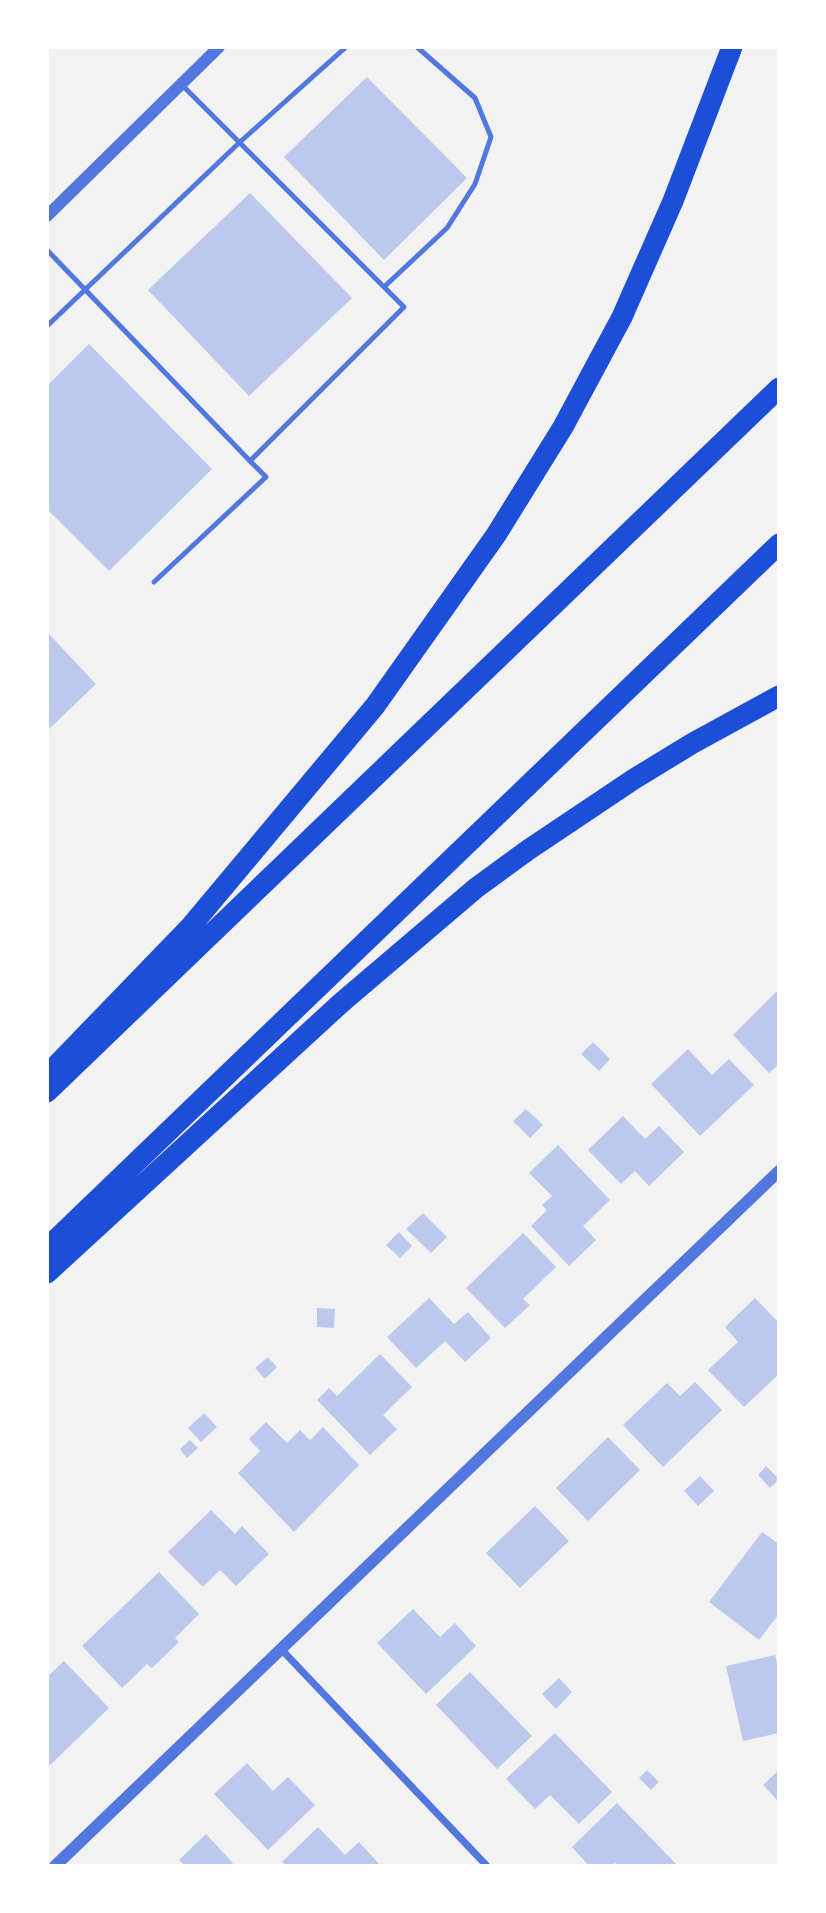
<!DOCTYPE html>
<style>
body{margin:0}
#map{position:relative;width:826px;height:1913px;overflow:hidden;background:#f2f2f2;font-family:Lora,serif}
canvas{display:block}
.frame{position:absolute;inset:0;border:49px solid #fff;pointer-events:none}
</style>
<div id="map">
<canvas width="826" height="1913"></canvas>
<div class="frame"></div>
</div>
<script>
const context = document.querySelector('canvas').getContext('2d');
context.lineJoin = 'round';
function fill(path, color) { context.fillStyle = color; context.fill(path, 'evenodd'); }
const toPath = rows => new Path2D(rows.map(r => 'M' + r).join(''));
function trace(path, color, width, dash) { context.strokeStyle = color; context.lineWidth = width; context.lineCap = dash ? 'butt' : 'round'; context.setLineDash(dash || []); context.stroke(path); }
const building = toPath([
 [367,77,467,178,384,260,284,157],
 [250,193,352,298,249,396,148,290],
 [89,344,212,469,109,571,47,509,47,386],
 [47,632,96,684,47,731],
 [779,989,779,1064,769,1073,733,1035],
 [593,1042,610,1059,599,1071,581,1054],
 [688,1049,712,1075,729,1059,754,1085,700,1136,651,1084],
 [526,1109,543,1125,530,1138,513,1121],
 [623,1116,645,1139,659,1126,684,1152,649,1186,635,1171,621,1184,588,1150],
 [558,1145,610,1200,583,1226,596,1240,569,1266,531,1226,547,1210,542,1205,552,1196,529,1173],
 [423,1213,447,1237,431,1253,406,1229],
 [399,1232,412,1246,400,1258,386,1245],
 [523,1233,556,1267,523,1299,530,1305,505,1328,466,1288],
 [429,1298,454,1324,468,1312,491,1338,465,1362,445,1341,416,1368,387,1337],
 [755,1298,779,1323,779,1374,744,1407,708,1370,738,1342,725,1327],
 [317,1308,335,1309,334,1328,317,1327],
 [380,1354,412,1387,383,1415,397,1429,370,1455,317,1400,329,1388,337,1396],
 [268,1357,277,1367,265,1379,255,1368],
 [695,1382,722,1410,663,1467,623,1425,667,1383,680,1396],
 [204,1413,217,1427,201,1442,188,1428],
 [266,1422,287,1443,300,1430,310,1440,323,1427,359,1465,294,1532,238,1473,260,1451,249,1439],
 [608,1437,640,1470,588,1521,556,1488],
 [190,1440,198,1448,187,1458,180,1449],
 [766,1466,779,1479,770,1488,758,1475],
 [700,1476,714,1491,698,1506,684,1491],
 [535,1506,569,1541,520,1588,486,1553],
 [211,1510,235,1534,242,1526,269,1554,236,1586,220,1570,203,1587,168,1552],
 [762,1532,779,1544,779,1614,759,1640,709,1602],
 [159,1572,199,1614,175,1638,179,1642,152,1668,147,1664,122,1688,82,1646],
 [413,1609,440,1637,455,1623,476,1646,426,1694,377,1643],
 [775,1655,779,1673,779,1733,743,1741,726,1666],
 [64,1661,109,1708,47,1768,47,1677],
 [470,1672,532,1736,497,1769,436,1705],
 [559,1678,572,1692,556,1709,542,1694],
 [555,1733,612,1792,579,1824,550,1795,535,1809,506,1779],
 [247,1763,273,1791,288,1777,315,1805,268,1850,214,1794],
 [647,1770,659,1782,651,1790,639,1778],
 [779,1770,779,1802,763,1785],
 [617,1803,676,1864,673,1866,618,1866,615,1863,612,1866,589,1866,572,1847],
 [318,1827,345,1855,359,1842,381,1866,286,1866,282,1862],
 [206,1834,233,1863,230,1866,185,1866,179,1860]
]);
const service = toPath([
 [47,250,250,461,404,307,182,85],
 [384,287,447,228,475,184,491,137,475,98,417,47],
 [47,326,240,142,346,47],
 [154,582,266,477,250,461]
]);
const minor = toPath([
 [281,1649,487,1866]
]);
const tertiary = toPath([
 [47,216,219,47],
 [55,1866,779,1171]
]);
const motorway = toPath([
 [47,1075,191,926,375,706,496,535,563,427,622,317,673,201,732,47],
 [47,1092,779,388],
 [47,1248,779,544],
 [47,1273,341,1003,476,888,528,850,634,779,693,743,779,696]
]);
fill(building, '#bdc9ec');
trace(service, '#5277de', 5);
trace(minor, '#5277de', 7);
trace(tertiary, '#5277de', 12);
trace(motorway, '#1d4ed8', 21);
</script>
